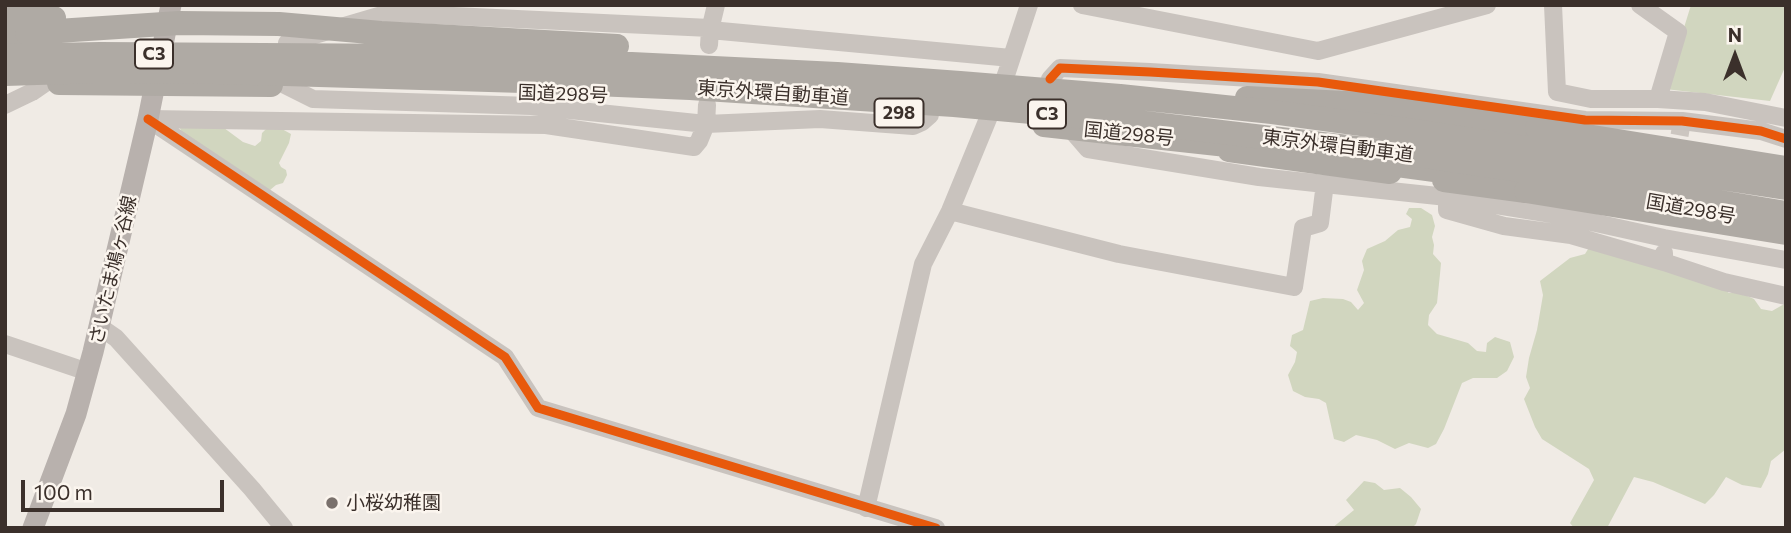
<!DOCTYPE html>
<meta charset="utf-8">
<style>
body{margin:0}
#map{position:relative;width:1791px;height:533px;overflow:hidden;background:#f0ebe5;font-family:Commissioner,sans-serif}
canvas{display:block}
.frame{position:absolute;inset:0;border:7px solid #3b302b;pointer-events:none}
.north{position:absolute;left:1700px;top:21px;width:70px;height:70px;-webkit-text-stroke:5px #fbf5ee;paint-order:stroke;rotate:0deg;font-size:19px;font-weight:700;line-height:28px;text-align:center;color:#3b302b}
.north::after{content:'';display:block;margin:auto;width:24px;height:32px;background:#3b302b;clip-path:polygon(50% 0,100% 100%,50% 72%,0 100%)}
.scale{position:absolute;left:21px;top:480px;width:203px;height:32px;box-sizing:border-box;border:4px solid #3b302b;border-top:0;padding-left:9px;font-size:21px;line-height:24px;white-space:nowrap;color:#3b302b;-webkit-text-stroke:5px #fbf5ee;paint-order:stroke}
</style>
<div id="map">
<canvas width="1791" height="533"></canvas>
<div class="frame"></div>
<div class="north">N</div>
<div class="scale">100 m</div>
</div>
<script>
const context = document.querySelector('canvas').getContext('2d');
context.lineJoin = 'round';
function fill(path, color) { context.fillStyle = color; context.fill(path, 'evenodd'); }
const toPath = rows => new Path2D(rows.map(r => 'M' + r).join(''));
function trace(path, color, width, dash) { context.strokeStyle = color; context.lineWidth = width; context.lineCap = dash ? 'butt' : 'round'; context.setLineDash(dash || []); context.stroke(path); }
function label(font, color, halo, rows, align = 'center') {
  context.font = font + ' Commissioner,"Noto Sans JP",sans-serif'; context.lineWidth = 5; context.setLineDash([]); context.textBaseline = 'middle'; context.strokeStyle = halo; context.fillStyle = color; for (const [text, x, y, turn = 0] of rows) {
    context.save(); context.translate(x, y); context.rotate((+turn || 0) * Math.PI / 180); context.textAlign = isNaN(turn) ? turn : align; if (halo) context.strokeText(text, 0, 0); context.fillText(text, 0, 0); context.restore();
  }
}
const green = toPath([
 [1691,5,1786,5,1786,65,1770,101,1665,89],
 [220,125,243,142,255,146,261,141,262,133,267,128,282,129,291,134,289,143,279,163,281,167,286,170,287,175,283,183,276,185,270,190,261,187,182,133,180,128],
 [1409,208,1421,208,1432,215,1435,226,1432,237,1434,245,1433,254,1441,263,1440,274,1437,303,1429,315,1428,325,1437,334,1468,343,1477,351,1486,352,1487,343,1495,337,1510,342,1514,357,1507,371,1497,378,1473,378,1462,383,1444,429,1436,444,1428,448,1409,443,1395,449,1377,440,1356,435,1344,442,1334,439,1326,403,1319,399,1305,397,1293,391,1288,375,1295,362,1297,352,1290,346,1292,335,1303,330,1310,301,1323,298,1343,299,1351,302,1358,310,1364,303,1357,290,1364,270,1362,261,1367,249,1385,241,1398,230,1410,227,1412,219,1406,214],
 [1590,246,1721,287,1729,293,1741,293,1754,299,1761,309,1772,311,1786,303,1786,449,1771,461,1768,474,1761,488,1742,485,1726,477,1714,495,1705,504,1653,482,1634,477,1607,528,1574,528,1570,523,1594,480,1589,469,1542,439,1535,427,1524,399,1530,388,1526,377,1529,358,1537,330,1543,295,1540,281,1570,258,1585,254],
 [1364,481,1375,483,1384,490,1400,488,1411,497,1421,509,1416,524,1412,528,1332,528,1354,510,1346,500]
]);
const minorTunnel = toPath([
 [1675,162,1682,121]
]);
const minor = toPath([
 [1082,5,1318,51,1487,5],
 [1553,5,1557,92,1591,99,1658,99,1705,102,1786,118],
 [1640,5,1678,32,1658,99],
 [710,30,1011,58],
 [287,43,389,13,710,28],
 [709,45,710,30,716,5],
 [1050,79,1060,68,1150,72,1318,82,1585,120,1682,121,1761,131,1786,139],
 [285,85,313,99,531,106,706,124,820,119,913,126,922,122,930,115],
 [5,105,32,92,45,83],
 [148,119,505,357,538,408,936,528],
 [148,119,546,125,694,147,699,141,706,124,707,105],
 [1069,127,1088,149,1259,177,1447,197,1564,216,1664,238,1786,260],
 [1447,197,1447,210,1504,226,1571,235,1664,262],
 [950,211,1119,254,1294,287,1303,228,1320,223,1325,183],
 [1664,253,1664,262,1724,282,1786,296],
 [100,327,116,338,252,489,284,528],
 [5,344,88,372],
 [866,508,923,264,950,211,1006,75,1029,5]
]);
const major = toPath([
 [33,528,76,414,93,352,148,119,171,5]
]);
const highway = toPath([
 [5,34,27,33],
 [59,83,271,85],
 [1247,98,1384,105,1537,128],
 [1044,125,1245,147],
 [1229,150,1390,172],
 [1375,162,1464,174],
 [1444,180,1526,191]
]);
const highwayBridge = toPath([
 [5,18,54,18],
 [27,33,179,23,279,24,381,33,617,46],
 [5,56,100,54,424,56,529,59,837,74,960,83,1120,96,1272,112,1421,132,1786,188],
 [5,74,101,71,217,72,523,81,690,88,954,105,1120,120,1423,156,1612,184,1786,213],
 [1537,128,1786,168],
 [1526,191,1786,233]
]);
const cycleway = toPath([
 [1050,79,1060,68,1150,72,1318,82,1585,120,1682,121,1761,131,1786,139],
 [148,119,505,357,538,408,936,528]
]);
const markers = [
 [332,503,7,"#7a716c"]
];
const shields = [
 [154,54,38],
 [899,113,49],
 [1047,114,38]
];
const shieldNames = [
 ["C3",154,54],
 ["298",899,113],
 ["C3",1047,114]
];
const streetNames = [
 ["東京外環自動車道",773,93,4],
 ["国道298号",563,94,2],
 ["国道298号",1129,134,6],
 ["東京外環自動車道",1338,146,7],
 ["国道298号",1691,209,10],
 ["さいたま鳩ヶ谷線",113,270,-77]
];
const poiNames = [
 ["小桜幼稚園",346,503]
];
fill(green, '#d1d6bf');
trace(minorTunnel, '#ccc6c0', 18, [18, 9]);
trace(minor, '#c9c3be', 18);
trace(major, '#b8b1ad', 21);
trace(highway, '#afaaa4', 24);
trace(highwayBridge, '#afaaa4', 24);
trace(cycleway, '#e8590c', 9);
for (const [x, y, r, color] of markers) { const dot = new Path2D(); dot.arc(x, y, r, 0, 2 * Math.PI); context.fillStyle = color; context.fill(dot); trace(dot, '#fbf5ee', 2.5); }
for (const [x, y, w] of shields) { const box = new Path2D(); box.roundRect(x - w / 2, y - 14.5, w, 29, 5); context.fillStyle = '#fbf5ee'; context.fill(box); trace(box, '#3b302b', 2); }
label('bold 18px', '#3b302b', null, shieldNames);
label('19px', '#3b302b', '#fbf5ee', streetNames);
label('19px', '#3b302b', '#fbf5ee', poiNames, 'left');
</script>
